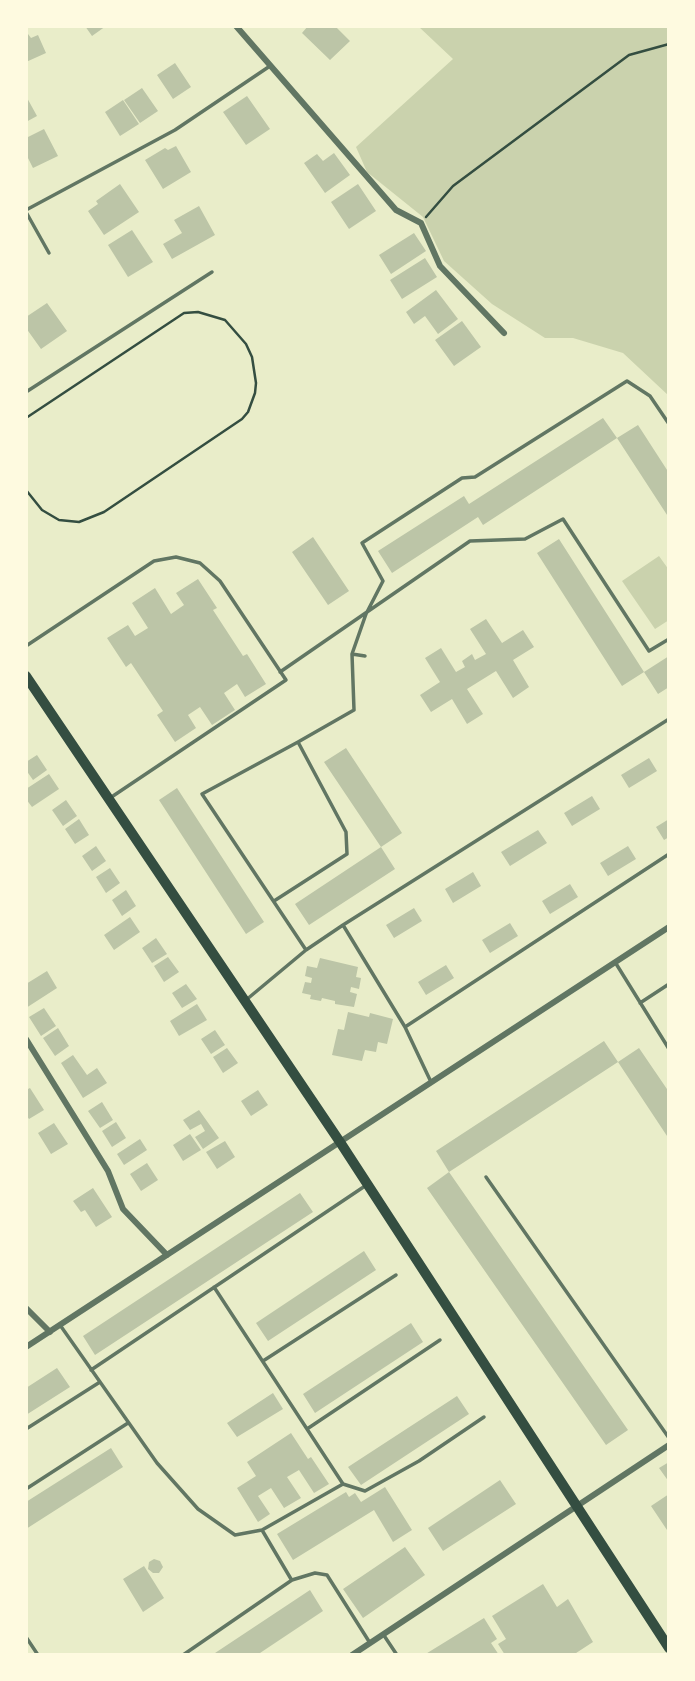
<!DOCTYPE html>
<style>
body{margin:0}
#map{position:relative;width:695px;height:1681px;overflow:hidden;background:#e9edc9;font-family:"Golos Text",sans-serif}
canvas{display:block}
.frame{position:absolute;inset:0;border:28px solid #fefae0;pointer-events:none}
</style>
<div id="map">
<canvas width="695" height="1681"></canvas>
<div class="frame"></div>
</div>
<script>
const context = document.querySelector('canvas').getContext('2d');
context.lineJoin = 'round';
function fill(path, color) { context.fillStyle = color; context.fill(path, 'evenodd'); }
const toPath = rows => new Path2D(rows.map(r => 'M' + r).join(''));
function trace(path, color, width, dash) { context.strokeStyle = color; context.lineWidth = width; context.lineCap = dash ? 'butt' : 'round'; context.setLineDash(dash || []); context.stroke(path); }
const green = toPath([
 [418,26,669,26,669,396,623,353,573,338,545,338,492,304,444,261,423,217,367,172,356,147,453,59],
 [659,556,669,570,669,620,655,629,622,581]
]);
const building = toPath([
 [85,26,106,26,92,36],
 [308,26,335,26,350,41,330,60,302,33],
 [28,34,31,38,38,35,46,53,26,62,26,35],
 [175,63,191,87,173,99,157,75],
 [142,88,158,111,140,123,124,100],
 [26,96,37,116,26,122],
 [247,96,270,129,246,145,223,112],
 [123,100,139,124,120,136,105,112],
 [44,129,58,156,33,168,26,154,26,138],
 [176,146,191,172,163,189,145,160,165,148,168,150],
 [334,153,350,175,325,193,304,163,317,154,323,161],
 [120,184,139,212,104,235,88,211,98,204,96,201],
 [358,184,376,211,349,229,331,202],
 [199,206,215,235,172,259,163,244,182,233,174,220],
 [132,230,153,262,128,277,108,245],
 [414,233,426,251,391,274,379,255],
 [425,258,437,277,402,299,390,280],
 [436,290,458,319,438,334,425,316,414,324,406,312],
 [47,303,67,331,41,349,26,328,26,317],
 [462,321,481,347,454,366,435,340],
 [603,418,617,438,483,525,478,517,392,573,378,551,464,496,469,504],
 [638,425,669,473,669,518,617,438],
 [313,537,349,591,328,605,292,552],
 [559,539,644,672,622,686,537,553],
 [198,579,217,608,213,610,243,656,247,654,266,684,245,697,237,684,224,693,235,710,212,725,200,707,188,715,196,728,175,742,157,715,163,711,131,663,126,667,107,638,128,625,135,636,148,628,132,603,155,588,171,614,184,605,176,593],
 [486,619,502,643,523,630,534,647,513,660,529,687,513,698,496,671,467,689,483,714,467,724,452,699,431,712,420,695,440,682,425,658,441,648,456,672,465,667,462,661,472,654,475,660,486,654,470,629],
 [669,656,669,687,658,694,644,672],
 [346,748,402,833,381,847,324,762],
 [37,755,47,770,33,780,26,770,26,762],
 [649,758,657,771,629,788,621,775],
 [49,774,59,789,32,807,26,799,26,789],
 [177,788,264,922,246,934,159,800],
 [592,796,600,809,572,826,564,813],
 [66,800,77,816,63,826,52,810],
 [79,819,89,835,75,844,65,829],
 [669,819,669,837,664,840,656,827],
 [538,830,547,843,510,866,501,852],
 [96,846,106,861,92,871,82,856],
 [628,846,636,859,608,876,600,863],
 [381,847,395,869,309,925,295,904],
 [110,868,120,883,106,893,96,877],
 [473,872,481,886,453,903,445,889],
 [570,884,578,897,550,914,542,901],
 [126,890,136,906,122,916,112,900],
 [414,908,422,921,394,938,386,925],
 [130,917,140,932,114,950,104,935],
 [510,923,518,936,490,953,482,940],
 [156,938,167,954,152,963,142,948],
 [168,957,179,972,164,982,154,966],
 [320,958,358,967,356,977,361,978,359,989,351,987,350,992,357,994,354,1007,335,1004,335,1001,322,998,321,1001,310,999,311,995,302,993,305,982,311,983,312,978,305,976,307,966,317,968],
 [446,965,454,978,426,995,418,982],
 [47,971,57,988,26,1008,26,984],
 [186,984,197,999,182,1008,172,993],
 [197,1004,207,1020,179,1036,170,1021],
 [44,1008,56,1026,41,1036,29,1017],
 [348,1012,369,1017,370,1013,393,1019,387,1044,378,1042,376,1052,365,1050,362,1061,332,1055,338,1029,344,1030],
 [58,1028,69,1046,55,1056,43,1038],
 [215,1030,225,1045,211,1054,201,1039],
 [604,1041,618,1062,639,1048,669,1092,669,1139,618,1062,449,1172,628,1430,606,1445,427,1188,449,1172,436,1151],
 [227,1048,238,1063,223,1073,213,1057],
 [73,1055,87,1075,97,1068,107,1083,83,1098,61,1063],
 [30,1088,44,1110,29,1119,26,1115,26,1090],
 [258,1090,268,1105,251,1116,241,1101],
 [102,1102,113,1120,100,1128,88,1111],
 [199,1110,219,1138,203,1149,195,1137,205,1131,201,1124,190,1130,183,1120],
 [116,1122,126,1138,112,1147,102,1131],
 [54,1123,68,1144,51,1154,38,1133],
 [190,1134,201,1150,183,1161,173,1145],
 [140,1139,147,1150,124,1165,117,1154],
 [225,1141,235,1157,217,1169,206,1152],
 [147,1163,158,1180,141,1191,130,1174],
 [93,1188,112,1217,96,1227,85,1210,81,1212,73,1201],
 [300,1193,313,1212,95,1355,83,1336],
 [364,1251,376,1270,268,1341,256,1323],
 [411,1323,423,1342,315,1413,303,1394],
 [57,1368,70,1387,26,1415,26,1388],
 [273,1393,283,1409,237,1437,227,1423],
 [457,1396,469,1414,361,1485,348,1467],
 [291,1433,308,1459,311,1457,329,1484,314,1493,299,1470,287,1477,301,1498,284,1508,271,1488,258,1496,270,1514,258,1522,237,1488,256,1476,247,1462],
 [111,1448,123,1467,26,1529,26,1502],
 [669,1462,669,1482,659,1468],
 [500,1480,516,1504,443,1551,428,1528],
 [385,1487,412,1530,393,1542,374,1510,293,1560,277,1534,346,1492,349,1497,355,1493,361,1502],
 [669,1494,669,1533,651,1506],
 [405,1547,425,1575,363,1618,343,1589],
 [154,1559,160,1561,163,1567,159,1573,153,1573,148,1569,149,1562],
 [144,1566,164,1598,143,1612,123,1579],
 [543,1584,557,1607,568,1599,593,1642,573,1655,505,1655,498,1644,506,1639,492,1616],
 [310,1590,323,1611,257,1655,212,1655],
 [484,1618,497,1639,491,1643,499,1655,424,1655]
]);
const path = toPath([
 [426,217,453,186,629,55,669,44],
 [26,418,184,313,198,312,225,320,246,344,252,357,256,383,255,393,248,412,242,419,104,512,79,522,59,520,42,510,26,490]
]);
const service = toPath([
 [26,210,175,130,270,66],
 [26,212,49,253],
 [26,392,212,272],
 [26,646,154,561,176,557,200,563,220,581,286,680,110,798],
 [352,654,365,656],
 [280,672,470,541,525,539,563,519,649,651,669,639],
 [298,742,354,710,352,654,366,614,383,581,362,543,462,478,475,477,627,381,650,396,669,424],
 [343,925,669,719],
 [306,950,343,925,405,1027,431,1082],
 [615,962,669,1049],
 [246,1000,306,950,202,794,298,742,346,832,347,854,274,901],
 [640,1003,669,984],
 [405,1027,669,854],
 [486,1177,669,1438],
 [214,1287,343,1484,365,1491,419,1461,484,1417],
 [60,1325,157,1463,198,1509,235,1535,262,1530,343,1484],
 [263,1361,396,1275],
 [91,1370,365,1186],
 [26,1429,100,1382],
 [307,1429,440,1340],
 [26,1489,128,1423],
 [262,1530,291,1579],
 [383,1634,397,1655],
 [26,1637,38,1655],
 [183,1655,292,1580,315,1573,327,1575,370,1643]
]);
const minor = toPath([
 [236,26,396,210,421,223,440,266,504,333],
 [26,1039,108,1171,123,1209,167,1255],
 [26,1308,50,1332],
 [26,1347,669,927],
 [352,1655,669,1445]
]);
const secondary = toPath([
 [26,676,340,1142,669,1648]
]);
fill(green, '#cad2ad');
fill(building, '#bcc5a7');
trace(path, '#344e41', 2.5);
trace(service, '#617663', 3.5);
trace(minor, '#617663', 6);
trace(secondary, '#344e41', 10);
</script>
